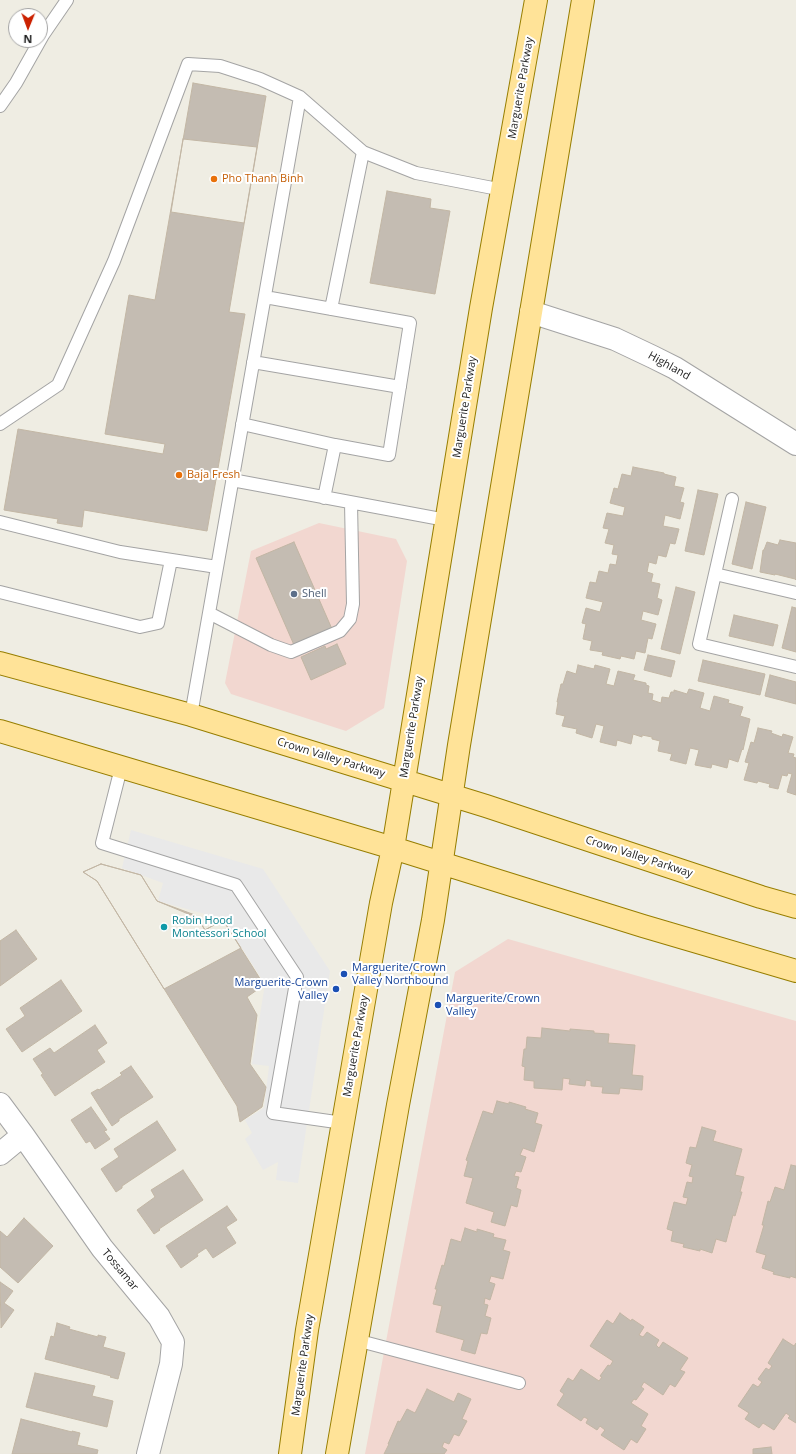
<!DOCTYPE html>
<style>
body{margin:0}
#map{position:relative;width:796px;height:1454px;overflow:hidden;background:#efede3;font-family:"Open Sans",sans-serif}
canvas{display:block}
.north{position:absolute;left:8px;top:8px;width:40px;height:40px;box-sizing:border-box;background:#fff;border:1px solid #a5a5a5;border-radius:50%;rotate:181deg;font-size:11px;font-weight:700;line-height:16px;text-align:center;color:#1d1d1d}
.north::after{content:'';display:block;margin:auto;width:14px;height:18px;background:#cb2100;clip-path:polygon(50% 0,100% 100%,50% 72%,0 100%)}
</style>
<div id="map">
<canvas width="796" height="1454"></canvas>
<div class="north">N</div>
</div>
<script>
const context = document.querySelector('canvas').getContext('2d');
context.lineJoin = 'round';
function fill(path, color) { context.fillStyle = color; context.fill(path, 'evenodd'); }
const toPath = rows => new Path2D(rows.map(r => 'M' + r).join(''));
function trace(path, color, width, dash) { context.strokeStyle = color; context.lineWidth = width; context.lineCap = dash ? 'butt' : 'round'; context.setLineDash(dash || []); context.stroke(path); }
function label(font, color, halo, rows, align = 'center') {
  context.font = font + ' "Open Sans",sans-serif'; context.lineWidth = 4; context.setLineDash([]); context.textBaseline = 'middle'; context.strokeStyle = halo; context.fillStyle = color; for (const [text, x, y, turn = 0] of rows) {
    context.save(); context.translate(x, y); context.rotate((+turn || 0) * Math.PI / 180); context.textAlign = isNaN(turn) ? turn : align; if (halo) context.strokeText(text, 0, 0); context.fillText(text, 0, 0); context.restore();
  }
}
const commercial = toPath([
 [319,523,396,539,407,561,384,708,346,731,231,694,225,683,251,551],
 [508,939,796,1021,796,1454,365,1454,455,972]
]);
const parking = toPath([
 [131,830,263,869,330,971,298,1183,276,1180,278,1162,263,1170,245,1139,252,1133,245,1120,264,1108,269,1066,252,1064,265,984,223,919,158,901,163,883,122,868]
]);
const building = toPath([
 [193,83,266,96,229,312,245,314,207,531,84,510,82,527,57,523,58,519,4,510,18,429,163,454,165,444,105,434,129,295,155,300,193,83],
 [183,139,257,147,244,223,171,212,183,139],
 [387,191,431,199,430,208,450,211,435,294,370,283,387,191],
 [633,467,664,473,664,474,676,477,674,486,684,488,680,502,684,503,680,519,665,515,663,526,679,529,675,544,670,543,666,557,658,555,656,564,649,562,647,572,653,574,651,582,660,584,657,598,662,600,658,615,643,611,641,620,656,624,652,639,648,638,645,653,636,651,634,659,621,656,620,659,602,655,603,652,590,650,592,641,583,639,586,624,582,623,586,608,600,612,603,602,586,598,590,582,596,583,599,571,608,573,610,564,616,565,618,555,612,554,614,545,605,543,609,529,603,528,607,513,623,516,625,507,610,503,614,488,618,489,622,474,631,476,633,467],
 [698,490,718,494,704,555,685,551,698,490],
 [746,502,766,507,752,569,732,564,746,502],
 [780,540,796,543,796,580,795,579,775,574,775,575,760,572,763,550,764,550,767,542,778,545,780,540],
 [294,542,332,629,294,645,256,558,294,542],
 [676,587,695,592,680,654,661,649,676,587],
 [792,607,796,608,796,652,782,648,792,607],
 [734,615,778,625,773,646,729,636,734,615],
 [337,644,346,664,311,680,301,657,325,646,326,649,337,644],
 [648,655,675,661,671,677,644,670,648,655],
 [703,660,765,674,760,695,698,681,703,660],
 [578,665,594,669,595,665,610,669,606,684,614,686,618,671,635,675,633,680,646,683,646,685,649,686,648,693,653,694,652,700,661,703,662,697,669,698,671,692,674,692,674,690,687,694,689,689,704,693,700,708,710,711,714,696,729,700,728,703,743,707,740,716,750,719,743,750,742,749,738,762,729,759,727,768,712,764,711,768,695,765,699,750,690,748,686,764,670,760,672,754,658,751,660,741,652,739,652,737,642,735,642,737,633,734,631,744,617,740,616,746,600,742,604,726,596,724,592,738,576,733,577,729,562,726,565,716,556,714,558,702,557,702,561,684,563,684,567,671,576,674,578,665],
 [770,675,796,682,796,704,765,696,770,675],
 [758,728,772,731,771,733,782,737,783,734,793,737,788,753,794,754,793,757,796,758,796,795,787,792,792,774,788,773,787,776,782,775,778,789,769,787,770,784,758,781,757,783,744,780,749,763,745,762,751,742,754,743,758,728],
 [101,864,141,875,157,901,195,915,205,930,223,920,264,985,247,997,257,1015,250,1064,266,1087,262,1107,240,1122,237,1106,97,881,83,872,101,864],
 [101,864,141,875,157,901,198,918,205,930,223,920,241,948,164,989,97,881,83,872,101,864],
 [16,930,37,959,0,986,0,941,16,930],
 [61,980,82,1011,22,1052,6,1029,25,1016,20,1008,61,980],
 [95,1025,107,1043,97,1050,105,1062,55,1096,41,1075,43,1074,33,1059,50,1048,54,1053,95,1025],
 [542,1028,570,1031,570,1029,594,1031,594,1033,609,1034,608,1043,635,1045,632,1075,643,1076,642,1090,620,1088,619,1094,602,1093,603,1087,591,1086,591,1081,586,1080,585,1086,569,1084,570,1079,563,1078,562,1090,534,1088,534,1081,524,1080,525,1067,522,1066,524,1049,526,1049,527,1037,541,1038,542,1028],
 [131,1066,153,1097,119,1119,119,1121,112,1126,91,1093,98,1089,99,1090,122,1075,120,1073,131,1066],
 [497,1101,509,1104,509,1102,526,1107,525,1109,538,1113,535,1123,542,1125,534,1152,523,1148,520,1155,526,1157,521,1172,516,1171,514,1176,519,1177,516,1188,521,1190,517,1207,511,1205,505,1226,491,1222,494,1212,466,1203,473,1178,464,1176,468,1161,466,1160,483,1111,493,1114,497,1101],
 [91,1107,107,1130,104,1131,110,1139,95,1149,90,1141,86,1143,71,1120,91,1107],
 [157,1121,176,1150,122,1186,122,1188,116,1192,101,1169,119,1157,114,1149,157,1121],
 [702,1127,716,1131,713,1141,742,1149,735,1175,744,1177,740,1192,742,1192,735,1216,733,1215,726,1242,716,1239,712,1253,700,1249,700,1251,683,1247,684,1244,671,1241,673,1231,667,1229,674,1202,686,1205,688,1198,683,1197,687,1182,692,1183,693,1177,689,1176,692,1165,686,1163,690,1147,696,1148,702,1127],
 [791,1165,796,1166,796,1278,790,1276,790,1278,773,1274,774,1272,762,1268,766,1255,756,1252,764,1225,762,1225,768,1201,770,1202,775,1187,784,1190,791,1165],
 [183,1170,203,1200,159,1229,160,1230,154,1234,137,1210,155,1197,151,1190,183,1170],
 [227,1206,237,1220,226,1227,236,1243,213,1258,206,1248,197,1254,198,1256,181,1268,166,1246,227,1206],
 [24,1218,53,1246,18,1283,0,1267,0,1231,7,1237,24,1218],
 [465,1228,477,1232,477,1229,494,1234,493,1237,506,1240,503,1250,510,1252,503,1279,491,1276,489,1282,495,1284,490,1300,485,1298,484,1304,488,1305,485,1316,491,1318,487,1334,481,1333,475,1354,461,1350,464,1340,436,1332,442,1306,433,1304,437,1289,435,1289,442,1265,444,1266,451,1239,461,1242,465,1228],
 [0,1282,13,1291,4,1303,14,1310,1,1328,0,1282],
 [620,1313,631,1321,632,1319,644,1327,639,1335,643,1337,647,1332,659,1340,656,1345,659,1348,663,1342,688,1358,680,1370,685,1372,675,1387,670,1384,663,1395,644,1382,641,1387,644,1389,636,1400,634,1399,631,1403,648,1414,641,1426,646,1429,637,1443,631,1439,624,1450,601,1435,605,1430,600,1426,597,1430,586,1423,588,1419,584,1417,581,1421,557,1405,564,1394,560,1391,568,1378,573,1381,581,1369,599,1381,602,1377,600,1376,608,1365,610,1366,613,1361,590,1346,607,1320,613,1324,620,1313],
 [57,1323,70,1327,69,1329,98,1337,98,1335,106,1337,103,1347,125,1353,118,1379,110,1377,111,1376,45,1359,51,1336,54,1337,57,1323],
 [783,1339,794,1346,796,1343,796,1423,788,1418,790,1416,786,1413,774,1430,763,1423,759,1428,745,1419,749,1413,738,1406,753,1384,758,1387,762,1382,758,1379,766,1368,769,1370,772,1366,768,1363,783,1339],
 [35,1373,95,1386,92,1396,113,1401,107,1427,26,1407,35,1373],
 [427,1389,454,1402,458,1393,471,1399,462,1419,467,1421,459,1436,454,1434,449,1444,444,1442,442,1447,447,1450,444,1454,384,1454,389,1444,388,1444,398,1421,400,1422,407,1409,415,1413,427,1389],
 [21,1419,72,1432,72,1431,80,1433,77,1445,98,1450,97,1454,12,1454,21,1419],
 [771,1447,772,1454,753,1454,753,1449,771,1447]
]);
const lane = toPath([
 [0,106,16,83,43,35,67,0],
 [265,297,410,323,389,455,335,445],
 [331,309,363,152],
 [253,362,400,387],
 [0,424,58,385,114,261,188,64,220,66,260,79,300,97,363,152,416,173,503,190],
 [242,424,335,445,324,498],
 [232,480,446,520],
 [0,522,120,552,217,567],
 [715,574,732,499],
 [0,592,140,627,158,623,171,560],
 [796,593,715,574,699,644,796,667],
 [209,613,271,645,291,652,340,631,350,619,353,604,351,503],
 [191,715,300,97],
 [121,768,102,843,236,885,297,977,273,1113,343,1123],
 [356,1340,519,1383]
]);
const street = toPath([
 [531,312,615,339,653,357,675,368,796,444],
 [0,1104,23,1135,102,1248,159,1317,173,1342,171,1364,148,1454],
 [0,1154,23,1135]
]);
const primary = toPath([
 [0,663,191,715,285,744,486,806,761,897,796,907],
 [0,731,393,848,643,926,796,971],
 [290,1454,307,1330,381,903,393,848,481,308,536,0],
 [337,1454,398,1105,433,920,459,745,583,0]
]);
const markers = [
 [214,179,4,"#e8710a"],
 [179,475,4,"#e8710a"],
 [294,594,4,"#5c6f8a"],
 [164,927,4,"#0f9aa8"],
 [344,974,4,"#1a4fb4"],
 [336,989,4,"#1a4fb4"],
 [438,1005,4,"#1a4fb4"]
];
const streetNames = [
 ["Marguerite Parkway",521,88,-80],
 ["Highland",669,366,29],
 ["Marguerite Parkway",465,407,-81],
 ["Marguerite Parkway",412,727,-81],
 ["Crown Valley Parkway",331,758,17],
 ["Crown Valley Parkway",639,857,18],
 ["Marguerite Parkway",356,1046,-80],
 ["Tossamar",120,1270,50],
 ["Marguerite Parkway",303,1365,-82]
];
const foodNames = [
 ["Pho Thanh Binh",222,179],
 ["Baja Fresh",187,475]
];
const serviceNames = [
 ["Shell",302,594]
];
const cultureNames = [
 ["Robin Hood",172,921],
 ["Montessori School",172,934]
];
const transitNames = [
 ["Marguerite/Crown",352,968],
 ["Valley Northbound",352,981],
 ["Marguerite-Crown",328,983,"right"],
 ["Valley",328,996,"right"],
 ["Marguerite/Crown",446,999],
 ["Valley",446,1012]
];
fill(commercial, '#f2d7d0');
fill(parking, '#e9e9e9');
fill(building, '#c4bcb2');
trace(building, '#c2b6a4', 1);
trace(lane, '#a4a4a4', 14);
trace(street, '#a4a4a4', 24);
trace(primary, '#977e00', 24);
trace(lane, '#fff', 12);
trace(street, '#fff', 22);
trace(primary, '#ffe398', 22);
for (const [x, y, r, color] of markers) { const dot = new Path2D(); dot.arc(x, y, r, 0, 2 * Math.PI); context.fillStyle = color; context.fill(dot); trace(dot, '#fff', 1.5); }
label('11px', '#1d1d1d', '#fff', streetNames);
label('11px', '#c56008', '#fff', foodNames, 'left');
label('11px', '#4e5e75', '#fff', serviceNames, 'left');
label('11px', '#0d838f', '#fff', cultureNames, 'left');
label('11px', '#164399', '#fff', transitNames, 'left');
</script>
